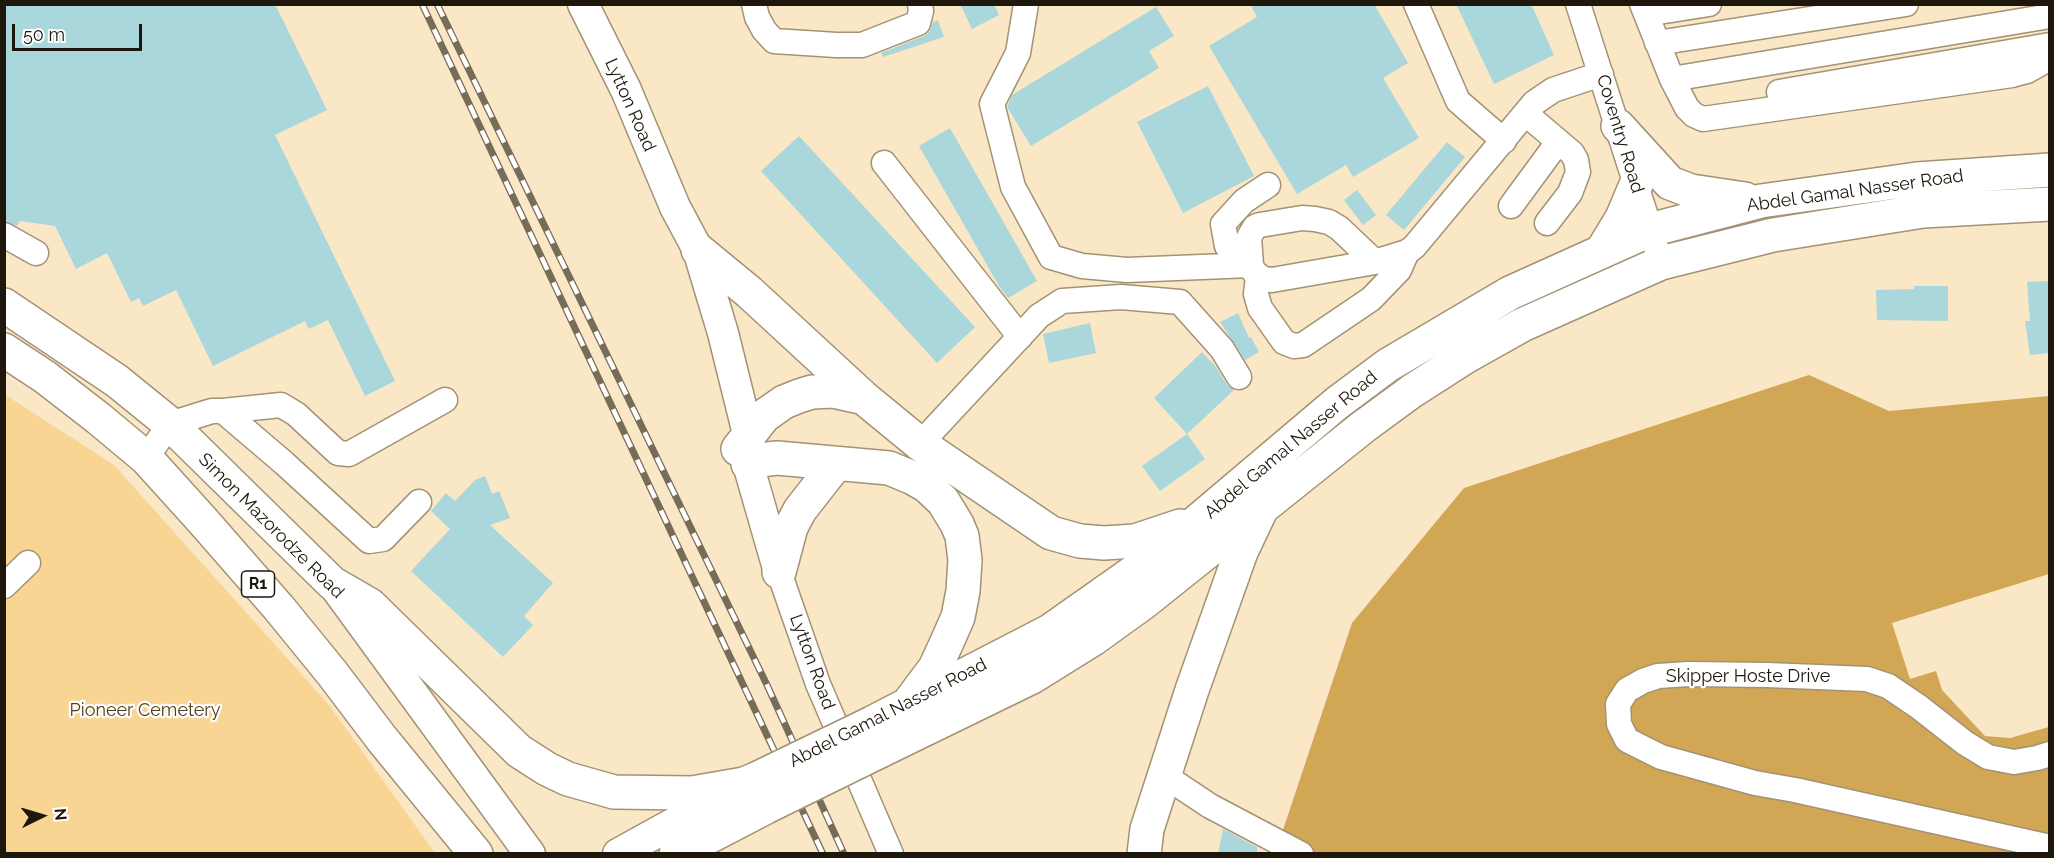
<!DOCTYPE html>
<style>
body{margin:0}
#map{position:relative;width:2054px;height:858px;overflow:hidden;background:#f9e7c6;font-family:Raleway,sans-serif}
canvas{display:block}
.frame{position:absolute;inset:0;border:6px solid #1e170b;pointer-events:none}
.north{position:absolute;left:12px;top:786px;width:60px;height:60px;-webkit-text-stroke:4px #fff;paint-order:stroke;rotate:85deg;font-size:16px;font-weight:700;line-height:24px;text-align:center;color:#1e170b}
.north::after{content:'';display:block;margin:auto;width:21px;height:27px;background:#1e170b;clip-path:polygon(50% 0,100% 100%,50% 72%,0 100%)}
.scale{position:absolute;left:12px;top:24px;width:130px;height:27px;box-sizing:border-box;border:3px solid #1e170b;border-top:0;padding-left:8px;font-size:18px;line-height:21px;white-space:nowrap;color:#1e170b;-webkit-text-stroke:4px #fff;paint-order:stroke}
</style>
<div id="map">
<canvas width="2054" height="858"></canvas>
<div class="frame"></div>
<div class="north">N</div>
<div class="scale">50 m</div>
</div>
<script>
const context = document.querySelector('canvas').getContext('2d');
context.lineJoin = 'round';
function fill(path, color) { context.fillStyle = color; context.fill(path, 'evenodd'); }
const toPath = rows => new Path2D(rows.map(r => 'M' + r).join(''));
function trace(path, color, width, dash) { context.strokeStyle = color; context.lineWidth = width; context.lineCap = dash ? 'butt' : 'round'; context.setLineDash(dash || []); context.stroke(path); }
function label(font, color, halo, rows, align = 'center') {
  context.font = font + ' Raleway,sans-serif'; context.lineWidth = 4.5; context.setLineDash([]); context.textBaseline = 'middle'; context.strokeStyle = halo; context.fillStyle = color; for (const [text, x, y, turn = 0] of rows) {
    context.save(); context.translate(x, y); context.rotate((+turn || 0) * Math.PI / 180); context.textAlign = isNaN(turn) ? turn : align; if (halo) context.strokeText(text, 0, 0); context.fillText(text, 0, 0); context.restore();
  }
}
const green = toPath([
 [4,394,114,465,329,705,435,853,5,853]
]);
const forest = toPath([
 [1809,375,1889,411,2049,396,2049,574,1892,623,1910,679,1936,671,1942,690,1985,736,2010,738,2049,727,2049,853,1319,854,1280,839,1352,623,1464,488]
]);
const building = toPath([
 [4,4,275,4,327,110,275,135,395,381,365,396,328,320,309,329,305,321,213,366,176,290,143,306,139,298,131,302,107,253,76,269,55,226,20,221,17,226,4,221],
 [960,4,994,4,999,15,972,29],
 [1250,4,1374,4,1408,63,1383,78,1419,138,1353,177,1346,165,1297,194,1209,46,1257,17],
 [1456,4,1531,4,1554,55,1494,84],
 [1156,7,1174,36,1149,51,1159,68,1031,146,1007,107,1012,95],
 [938,20,944,37,883,57,881,53,924,36,929,32,933,22],
 [1208,86,1254,176,1183,213,1137,122],
 [950,128,1037,281,1008,298,999,286,919,146],
 [799,136,975,327,937,363,761,171],
 [1447,142,1465,157,1404,230,1386,215],
 [1357,190,1376,215,1363,225,1344,200],
 [2049,281,2049,353,2030,355,2025,321,2030,321,2027,282],
 [1914,286,1948,286,1948,321,1877,320,1876,290,1914,289],
 [1238,313,1249,338,1251,337,1259,352,1245,360,1220,322],
 [1090,323,1096,353,1049,363,1043,334],
 [1202,352,1216,367,1227,385,1234,390,1187,434,1154,398],
 [1187,434,1205,459,1160,491,1142,466],
 [485,476,492,494,499,491,510,518,490,525,553,583,524,616,533,625,503,657,411,571,450,529,431,511,446,493,455,501,475,480],
 [1223,829,1257,847,1257,854,1218,854]
]);
const minor = toPath([
 [754,4,757,17,764,30,774,41,836,45,862,45,918,23,921,11,920,4],
 [1026,4,1018,53,992,104,1013,187,1051,257,1082,266,1127,270,1251,265],
 [1416,4,1458,101,1504,141],
 [1578,4,1661,263],
 [1642,4,1672,79,1687,108,1694,115,1703,119,2012,75,2027,71,2050,58],
 [1646,14,1709,4],
 [1657,43,1906,4],
 [1672,79,2050,16],
 [1779,92,2050,45],
 [1526,114,1572,153,1576,160,1578,172,1570,193,1547,223],
 [884,163,1020,337],
 [1511,206,1558,142],
 [4,235,36,253],
 [1375,262,1339,228,1329,222,1315,219,1302,218,1260,225,1255,227,1249,237,1251,265,1254,272,1263,279,1272,280,1375,262,1407,252,1414,247,1534,103,1553,90,1601,74],
 [1251,265,1227,246,1223,224,1244,201,1268,185],
 [1258,276,1256,294,1260,308,1284,342,1294,346,1303,345,1371,299,1399,270,1407,252],
 [223,411,281,405,296,414,338,453,349,454,445,400],
 [920,444,1039,316,1062,301,1121,297,1180,302,1222,349,1239,377],
 [146,458,170,424,212,411,223,411,284,463,369,541,383,539,419,502],
 [779,572,818,684,891,854],
 [4,586,28,563],
 [2050,754,2037,758,2014,762,1988,757,1965,743,1919,707,1888,686,1867,679,1767,675,1688,674,1658,676,1643,681,1627,690,1618,704,1619,724,1627,740,1661,757,1755,783,1795,790,2050,847],
 [1165,776,1210,806,1301,854]
]);
const major = toPath([
 [583,4,626,90,675,207,698,250,723,333,748,434,748,464,779,572],
 [332,583,530,854],
 [618,854,734,790]
]);
const highway = toPath([
 [1618,126,1670,183,1691,191,1745,199],
 [698,250,749,292,864,398,920,444,1051,533,1080,541,1104,543,1135,541,1180,526],
 [1602,251,1622,218,1636,185],
 [4,305,117,381,170,424,332,583,370,605,519,751,547,769,568,779,614,792,692,793,744,784,756,779],
 [4,350,45,377,98,418,146,458,203,521,279,608,332,673,382,739,476,854],
 [738,449,764,416,784,402,799,396,812,392,833,391,864,398],
 [748,464,760,460,777,458,889,468,913,478,927,486,943,501,957,524,962,536,965,560,963,591,958,617,947,642,935,668,911,700],
 [779,572,791,527,800,510,836,464],
 [872,723,1050,631,1155,557,1337,403,1388,365,1510,293,1650,230,1761,201,1917,179,2050,170],
 [880,751,1032,677,1093,639,1143,603,1363,427,1412,391,1465,357,1522,325,1661,263,1773,235,1923,211,2050,204],
 [676,854,766,807],
 [1144,854,1147,829,1192,690,1241,552,1259,514]
]);
const rail = toPath([
 [422,4,823,854],
 [437,4,767,685,844,854]
]);
const highwayBridge = toPath([
 [756,779,872,723],
 [766,807,880,751]
]);
const shields = [
 [258,584,33]
];
const shieldNames = [
 ["R1",258,584]
];
const streetNames = [
 ["Lytton Road",630,105,66],
 ["Coventry Road",1620,134,73],
 ["Abdel Gamal Nasser Road",1855,191,-8],
 ["Abdel Gamal Nasser Road",1291,445,-40],
 ["Simon Mazorodze Road",271,526,45],
 ["Lytton Road",812,662,70],
 ["Skipper Hoste Drive",1748,677],
 ["Abdel Gamal Nasser Road",888,713,-27]
];
const parkNames = [
 ["Pioneer Cemetery",145,711]
];
fill(green, '#f9d594');
fill(forest, '#d1a654');
fill(building, '#aad7db');
trace(minor, '#a39274', 27);
trace(major, '#a39274', 33);
trace(highway, '#a39274', 36);
trace(minor, '#fff', 24);
trace(major, '#fff', 30);
trace(highway, '#fff', 33);
trace(rail, '#776c57', 7);
trace(rail, '#fff', 4.5, [14]);
trace(highwayBridge, '#a39274', 36, []);
trace(highwayBridge, '#fff', 33);
for (const [x, y, w] of shields) { const box = new Path2D(); box.roundRect(x - w / 2, y - 13, w, 26, 4.5); context.fillStyle = '#fff'; context.fill(box); trace(box, '#1e170b', 1.5); }
label('bold 16px', '#1e170b', null, shieldNames);
label('18px', '#1e170b', '#fff', streetNames);
label('18px', '#513f1c', '#fff', parkNames);
</script>
